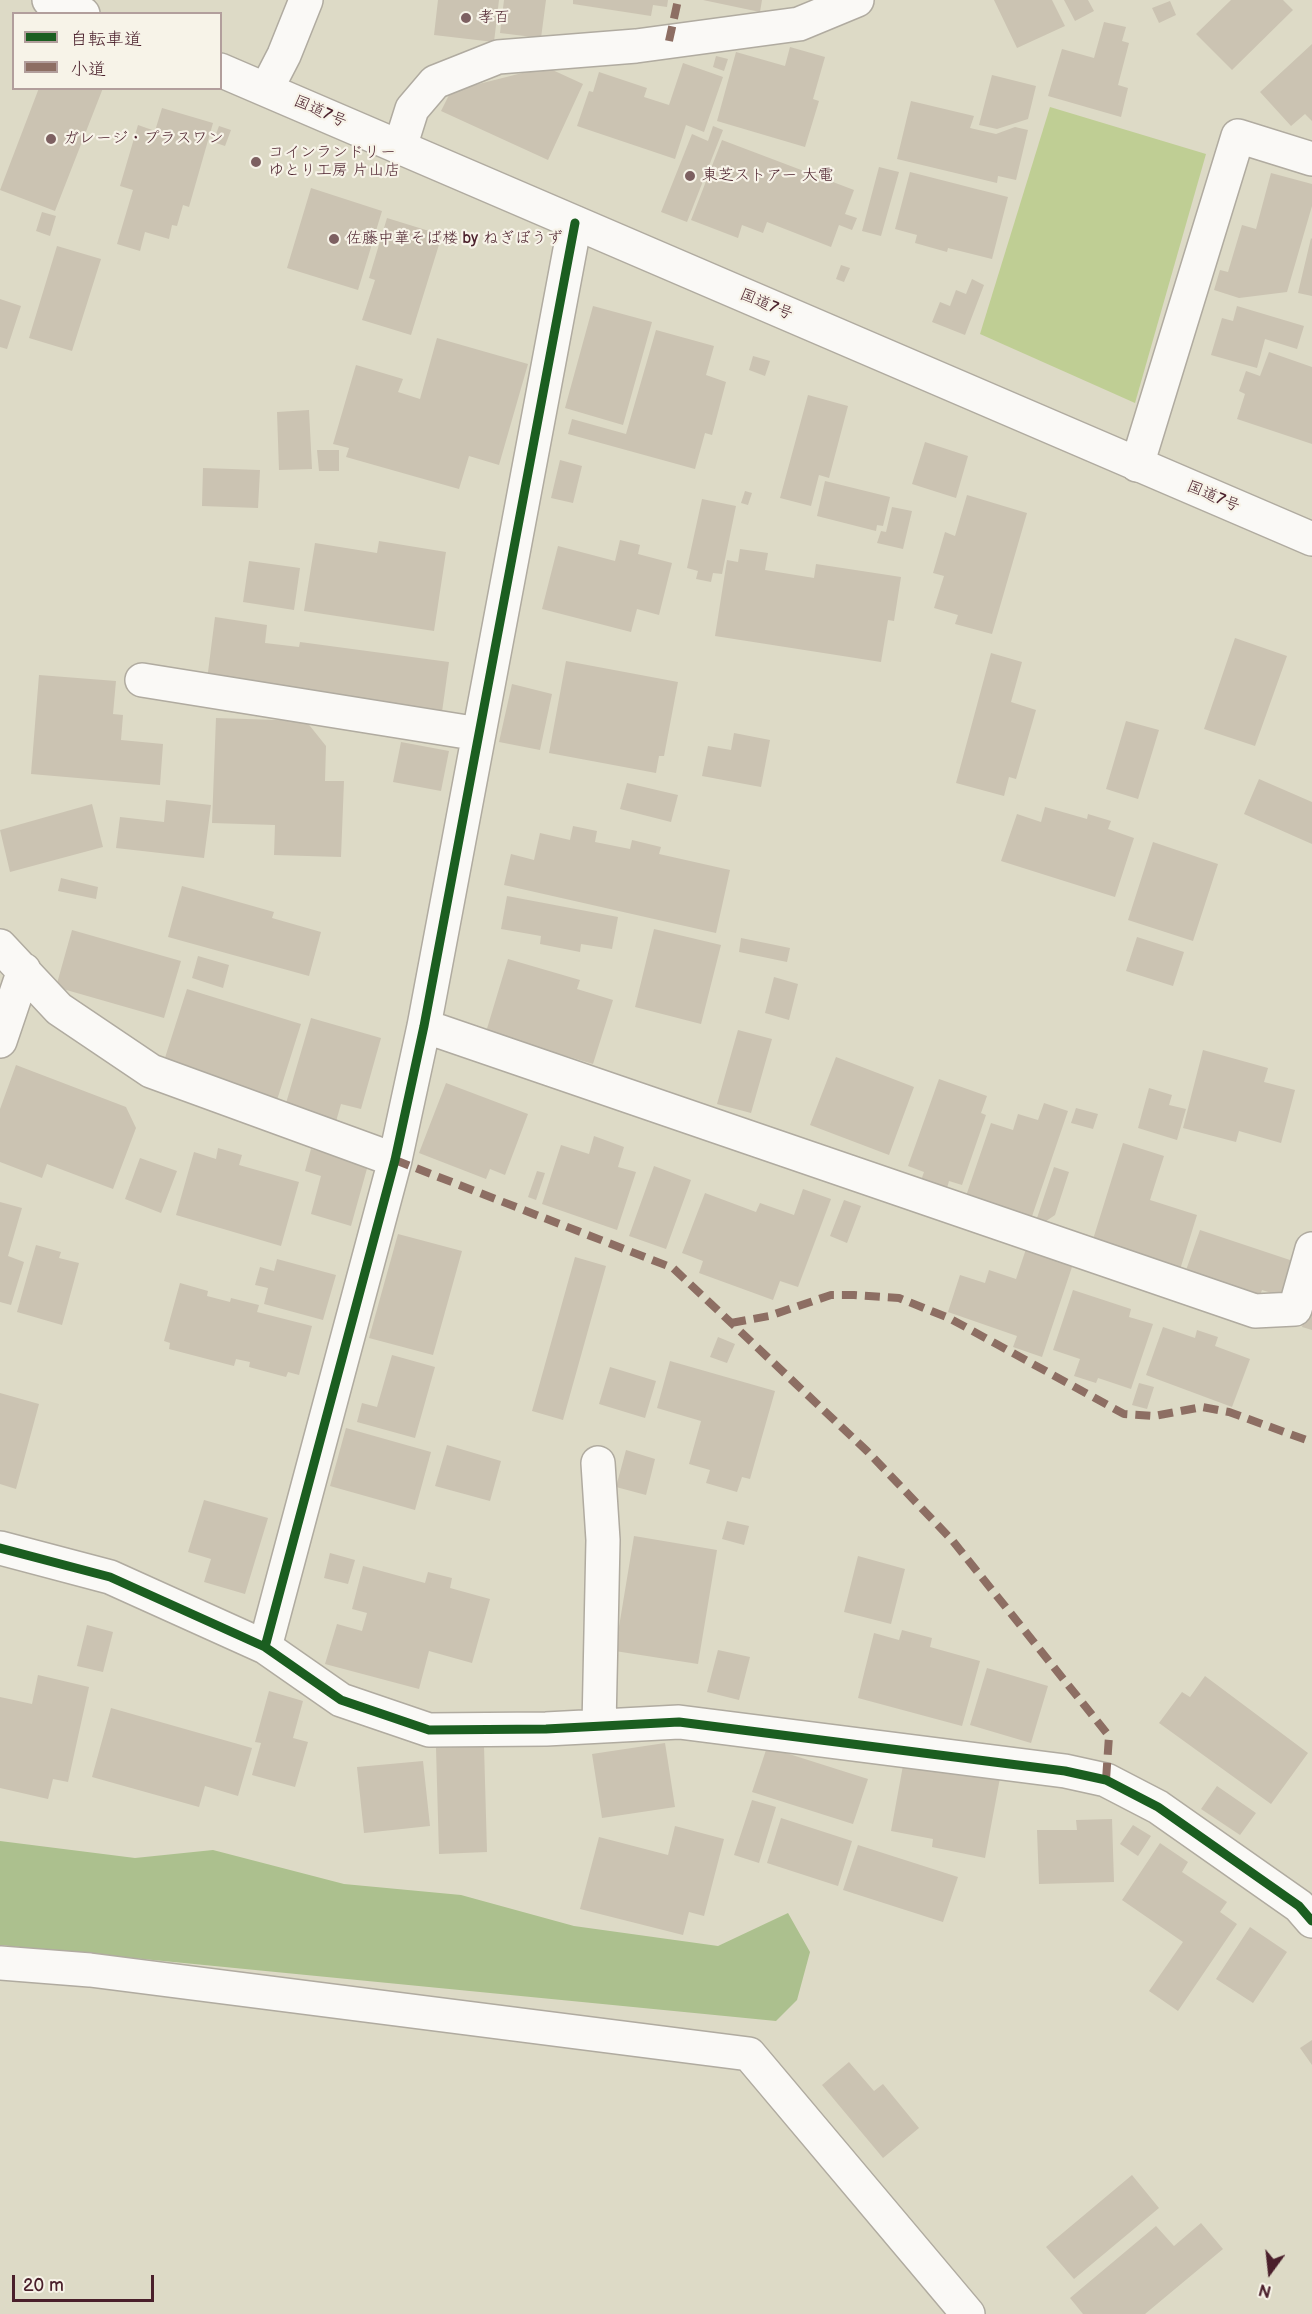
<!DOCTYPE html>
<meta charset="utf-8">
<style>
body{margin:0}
#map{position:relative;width:1312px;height:2314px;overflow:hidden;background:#dddac6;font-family:"Balsamiq Sans","Klee One",sans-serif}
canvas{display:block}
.legend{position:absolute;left:12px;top:12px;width:210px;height:78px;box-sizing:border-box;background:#f7f3e8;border:2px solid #b29e9c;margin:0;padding:8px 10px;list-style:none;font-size:18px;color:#4a1f2b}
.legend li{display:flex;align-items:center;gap:12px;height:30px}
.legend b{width:30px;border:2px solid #b29e9c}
.north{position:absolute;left:1240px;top:2242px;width:60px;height:60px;-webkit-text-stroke:4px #f7f3e8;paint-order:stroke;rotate:195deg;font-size:16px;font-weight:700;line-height:24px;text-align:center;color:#4a1f2b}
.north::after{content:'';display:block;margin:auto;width:21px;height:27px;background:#4a1f2b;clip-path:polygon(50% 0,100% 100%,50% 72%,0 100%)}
.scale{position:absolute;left:12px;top:2275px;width:142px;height:27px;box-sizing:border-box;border:3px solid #4a1f2b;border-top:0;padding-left:8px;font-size:18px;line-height:21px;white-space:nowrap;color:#4a1f2b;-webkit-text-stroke:4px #f7f3e8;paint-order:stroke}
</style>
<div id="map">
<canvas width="1312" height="2314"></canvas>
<ul class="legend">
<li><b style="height:8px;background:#1b5e20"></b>自転車道</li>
<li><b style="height:8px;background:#8d6e63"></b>小道</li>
</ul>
<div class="north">N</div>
<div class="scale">20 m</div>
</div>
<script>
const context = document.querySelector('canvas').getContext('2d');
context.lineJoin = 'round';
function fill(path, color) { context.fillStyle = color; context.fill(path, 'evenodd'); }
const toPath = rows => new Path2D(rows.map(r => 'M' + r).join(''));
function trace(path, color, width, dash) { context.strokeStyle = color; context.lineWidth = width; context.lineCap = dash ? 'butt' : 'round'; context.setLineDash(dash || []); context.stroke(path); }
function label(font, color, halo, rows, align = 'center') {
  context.font = font + ' "Balsamiq Sans","Klee One",sans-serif'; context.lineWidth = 4.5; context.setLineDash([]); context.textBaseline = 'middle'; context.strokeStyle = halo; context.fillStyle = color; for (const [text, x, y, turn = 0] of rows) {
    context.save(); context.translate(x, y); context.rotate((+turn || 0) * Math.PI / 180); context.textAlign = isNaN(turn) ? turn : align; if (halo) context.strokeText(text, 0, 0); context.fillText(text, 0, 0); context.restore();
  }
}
const green = toPath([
 [1050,107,1206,154,1135,403,980,334]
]);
const forest = toPath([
 [0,1841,135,1858,213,1850,344,1884,461,1895,574,1926,718,1946,788,1913,810,1952,797,2000,776,2021,0,1945]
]);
const building = toPath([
 [438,0,499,0,494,42,434,35],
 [504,0,546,0,541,38,500,33],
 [573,0,668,0,667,7,653,5,651,16,573,4],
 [703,0,762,0,760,12],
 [994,0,1052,0,1065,26,1017,48],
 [1064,0,1088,0,1094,11,1075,21],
 [1231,0,1283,0,1293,10,1232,70,1196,34],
 [1170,1,1176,15,1159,23,1152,8],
 [1104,22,1126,27,1122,41,1129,43,1118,85,1128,88,1121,117,1048,96,1062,49,1094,58],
 [1312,44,1312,121,1305,114,1291,126,1260,92],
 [790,47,825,57,813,99,819,101,805,147,717,121,736,52,785,66],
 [716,56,728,59,724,71,713,67],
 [683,63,723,77,704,132,686,125,675,159,577,126,589,91,593,92,599,72,647,88,644,97,669,105],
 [546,67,583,84,548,160,441,111,451,91],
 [992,75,1036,86,1028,119,997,129,979,125],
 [39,88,103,88,55,211,0,190],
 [911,101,974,116,970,128,996,134,1015,127,1028,130,1016,180,998,176,997,183,897,159],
 [162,108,213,123,189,207,183,205,177,226,172,225,169,239,145,232,140,251,117,244,133,190,120,186,138,125,155,131],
 [219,126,231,130,225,146,213,142],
 [713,126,723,130,687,222,661,212,692,134,708,141],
 [722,140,854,190,845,214,857,218,852,230,839,225,831,247,767,222,763,233,742,225,738,238,691,220],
 [879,167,899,172,881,236,862,231],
 [910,172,1008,197,992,259,948,248,947,252,915,243,917,235,895,229],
 [1271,173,1312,184,1312,206,1287,292,1239,298,1214,290,1220,270,1228,272,1242,225,1256,229],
 [311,188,382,211,358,290,287,268],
 [42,212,56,216,50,236,36,231],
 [387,218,442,235,411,335,362,320,375,280,369,278],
 [1311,238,1312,239,1312,296,1298,293],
 [57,246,101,259,72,351,29,338],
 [841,265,850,268,844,282,836,279],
 [972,279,984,285,965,335,932,322,940,302,950,306,956,290,966,294],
 [0,299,21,306,7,349,0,347],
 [593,306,652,322,623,425,565,408],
 [1237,306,1304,326,1297,349,1265,339,1257,368,1211,355,1222,318,1233,321],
 [656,330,714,346,706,375,726,382,712,435,705,433,695,469,568,434,572,419,626,434],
 [437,338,528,364,499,465,469,456,459,489,346,457,349,448,333,444,356,365,403,379,398,392,420,399],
 [1269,352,1312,367,1312,444,1237,419,1245,394,1239,391,1246,371,1260,376],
 [753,356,770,361,765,376,749,370],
 [808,395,848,406,829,478,819,475,811,506,780,498],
 [309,410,312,469,279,470,277,412],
 [925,442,968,456,956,498,912,484],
 [317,450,339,450,339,471,319,471],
 [560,460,582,466,573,503,551,498],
 [203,468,260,470,258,508,202,506],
 [825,481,890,497,883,526,877,525,876,531,817,516],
 [745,491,752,493,748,505,741,503],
 [967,495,1027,513,992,634,955,624,958,615,934,608,944,576,933,573,945,532,955,536],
 [702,499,736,506,722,574,713,573,711,582,696,579,698,571,687,568],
 [892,507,912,511,903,549,877,543,881,531,886,532],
 [620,540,640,545,638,554,672,563,659,615,637,609,631,632,542,609,558,546,615,561],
 [379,541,446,552,434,631,304,611,315,543,377,553],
 [740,549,768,553,765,570,814,578,816,564,901,577,894,621,888,620,881,662,715,636,727,560,738,562],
 [249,561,300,568,294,610,243,602],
 [215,617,267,625,265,643,299,647,300,642,449,662,442,712,207,680],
 [1235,638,1287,656,1255,746,1204,729],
 [991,653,1022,662,1011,702,1036,710,1016,779,1009,777,1004,796,956,783],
 [566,661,678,682,664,756,659,756,656,773,549,753],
 [39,675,116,681,113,714,123,715,121,740,163,744,160,785,31,774],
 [512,684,552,694,540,750,499,742],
 [216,718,306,721,326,746,325,781,344,781,341,857,274,855,275,825,212,823],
 [1126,721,1159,730,1138,799,1106,789],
 [734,733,770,740,761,787,702,776,708,746,731,750],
 [401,742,449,751,441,791,393,782],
 [1259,779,1312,802,1312,844,1244,814],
 [627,783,678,795,671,822,620,809],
 [166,800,211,805,204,858,116,848,120,817,164,822],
 [92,804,103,847,10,872,0,830],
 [1045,807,1087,819,1088,814,1111,821,1108,829,1134,838,1115,897,1001,861,1017,814,1041,822],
 [573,826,597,831,595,842,630,849,632,840,661,847,659,854,730,870,716,933,504,885,511,854,534,860,540,833,570,840],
 [1153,842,1218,864,1193,941,1128,920],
 [61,878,98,887,96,899,58,891],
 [182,886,274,912,272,918,321,932,309,976,168,937],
 [507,896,618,917,612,949,581,944,580,952,540,944,541,936,501,929],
 [654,929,721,945,701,1024,635,1007],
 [72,930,181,961,164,1018,56,987],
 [1137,937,1184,952,1173,986,1126,971],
 [741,938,790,948,787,962,739,952],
 [198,956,229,965,223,988,192,978],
 [508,959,580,980,577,989,613,1000,593,1064,486,1032],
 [774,977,798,984,789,1020,765,1013],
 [187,989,301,1024,277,1100,163,1064],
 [311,1018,381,1038,361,1109,341,1104,335,1125,284,1110],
 [738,1030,772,1039,751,1113,717,1104],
 [1203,1050,1268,1068,1264,1082,1295,1090,1281,1143,1239,1131,1236,1142,1183,1128],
 [836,1057,914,1087,889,1155,810,1125],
 [16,1065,126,1107,136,1128,113,1189,47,1164,42,1178,0,1162,0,1109],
 [939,1079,987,1096,981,1113,986,1115,962,1185,949,1181,945,1195,919,1186,924,1172,908,1166],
 [446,1083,528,1114,505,1175,490,1169,486,1179,419,1153],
 [1149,1088,1172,1095,1169,1105,1186,1109,1177,1140,1138,1128],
 [1044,1103,1068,1111,1028,1228,966,1196,991,1123,1013,1130,1018,1114,1038,1120],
 [1076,1108,1098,1114,1093,1129,1071,1123],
 [594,1136,624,1147,618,1167,636,1172,617,1230,542,1204,561,1145,589,1154],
 [1123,1143,1164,1156,1150,1200,1197,1215,1178,1276,1090,1249],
 [218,1148,242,1155,239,1165,299,1182,281,1246,176,1215,194,1152,216,1159],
 [311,1149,368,1165,351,1226,311,1214,321,1176,305,1171],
 [140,1158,177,1171,161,1213,125,1199],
 [654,1166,691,1180,666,1249,629,1236],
 [1054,1167,1069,1172,1055,1215,1033,1230],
 [537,1171,545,1173,536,1200,528,1197],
 [803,1189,831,1199,798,1287,780,1281,773,1300,699,1273,703,1261,682,1253,705,1193,756,1212,760,1203,794,1215],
 [844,1200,861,1206,847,1243,830,1236],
 [0,1202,22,1208,8,1256,24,1262,11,1305,0,1302],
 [1200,1230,1296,1262,1284,1297,1262,1290,1257,1304,1183,1279],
 [398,1234,462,1251,433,1355,369,1338],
 [36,1245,61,1252,59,1258,79,1263,62,1325,17,1312],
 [1027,1246,1074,1261,1042,1357,1013,1347,1017,1336,948,1312,960,1275,985,1283,989,1270,1016,1279],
 [575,1257,606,1266,563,1420,532,1411],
 [277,1259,336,1275,323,1320,264,1304,268,1288,255,1285,260,1267,274,1271],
 [180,1283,208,1291,207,1296,230,1302,231,1298,259,1305,257,1312,312,1326,299,1375,288,1372,286,1377,249,1367,250,1362,236,1359,234,1366,169,1349,170,1343,164,1341],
 [1073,1290,1131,1309,1129,1317,1153,1324,1131,1389,1098,1378,1096,1383,1074,1376,1080,1359,1053,1350],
 [1312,1293,1312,1330,1302,1327],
 [1163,1327,1195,1338,1197,1330,1218,1337,1215,1346,1250,1359,1232,1407,1146,1375],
 [718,1337,735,1344,727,1363,710,1357],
 [392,1355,435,1367,415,1438,357,1422,362,1403,377,1407],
 [670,1361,775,1391,750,1479,742,1477,737,1492,706,1483,710,1470,689,1464,701,1421,657,1408],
 [610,1367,656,1381,645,1418,599,1404],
 [1139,1383,1154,1387,1147,1409,1132,1405],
 [0,1393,39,1404,16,1489,0,1484],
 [346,1428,431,1452,415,1510,330,1486],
 [447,1445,501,1461,490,1501,435,1486],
 [626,1450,655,1459,646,1495,616,1487],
 [204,1500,268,1518,245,1594,204,1582,211,1559,188,1552],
 [727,1521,749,1526,744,1545,722,1539],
 [634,1536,717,1550,698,1664,615,1651],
 [330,1553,355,1560,348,1584,324,1578],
 [858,1556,905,1569,891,1624,844,1612],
 [363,1566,425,1583,428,1572,452,1578,450,1588,490,1599,472,1663,429,1651,419,1689,325,1664,337,1624,362,1631,367,1613,352,1609],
 [87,1625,113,1632,103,1672,77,1666],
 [902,1630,932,1638,930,1647,980,1661,962,1726,858,1698,874,1633,899,1640],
 [718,1650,750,1657,739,1700,707,1692],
 [987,1668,1048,1686,1031,1743,970,1725],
 [38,1675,89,1687,68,1782,53,1779,48,1799,0,1788,0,1697,32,1704],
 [1205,1676,1308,1753,1271,1804,1159,1723,1182,1692,1190,1697],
 [269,1691,303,1701,293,1738,308,1742,295,1787,252,1775,261,1743,255,1742],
 [111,1708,252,1748,238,1796,205,1786,199,1807,92,1777],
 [665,1743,675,1807,602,1818,592,1754],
 [484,1746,487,1852,439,1854,436,1748],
 [767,1747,868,1779,853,1824,752,1792],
 [904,1760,1000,1778,985,1858,932,1847,933,1839,891,1831],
 [423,1761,430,1826,364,1833,357,1767],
 [1217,1786,1256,1813,1240,1835,1201,1809],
 [752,1800,776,1807,759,1863,734,1855],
 [781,1818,852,1841,838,1886,767,1863],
 [1112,1819,1114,1882,1039,1884,1037,1830,1077,1830,1076,1820],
 [1133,1825,1151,1836,1138,1856,1120,1844],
 [675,1826,724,1839,704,1916,689,1912,683,1935,580,1909,599,1837,668,1855],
 [1160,1843,1188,1862,1182,1872,1227,1902,1220,1912,1237,1924,1178,2011,1149,1991,1183,1942,1122,1900],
 [858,1845,958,1877,943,1922,843,1890],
 [1250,1927,1287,1952,1253,2003,1216,1979],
 [1312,2040,1312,2065,1300,2048],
 [849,2062,874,2091,883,2084,919,2128,883,2158,822,2085],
 [1132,2175,1159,2208,1074,2279,1046,2247],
 [1201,2223,1223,2249,1145,2314,1083,2314,1070,2298,1156,2226,1174,2246]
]);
const minor = toPath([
 [267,88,284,55,306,0],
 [400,147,412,109,435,82,498,57,636,46,799,24,857,0],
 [1137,465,1238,136,1312,159],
 [142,680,479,734],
 [0,946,59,1009,151,1071,395,1160],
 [424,1026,1255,1311,1295,1309,1312,1249],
 [0,1041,24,970],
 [598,1463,603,1540,599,1726],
 [0,1548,110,1577,265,1647,341,1700,429,1730,546,1729,679,1722,1065,1771,1106,1780,1158,1807,1299,1906,1312,1921],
 [265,1647,395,1160,424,1026,575,223],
 [0,1963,90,1970,749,2054,968,2314]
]);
const highway = toPath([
 [49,0,83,14],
 [220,70,1312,539]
]);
const quiet = toPath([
 [669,41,678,0],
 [395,1160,673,1268,867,1451,952,1540,1109,1736,1106,1780],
 [731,1323,769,1316,831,1295,854,1295,899,1298,949,1318,1124,1414,1154,1416,1202,1407,1229,1412,1312,1442]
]);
const cycleway = toPath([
 [0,1548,110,1577,265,1647,341,1700,429,1730,546,1729,679,1722,1065,1771,1106,1780,1158,1807,1299,1906,1312,1921],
 [265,1647,395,1160,424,1026,575,223]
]);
const markers = [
 [466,18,6,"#7d6061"],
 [51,139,6,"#7d6061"],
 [256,162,6,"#7d6061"],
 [690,176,6,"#7d6061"],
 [334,239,6,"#7d6061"]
];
const poiNames = [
 ["孝百",478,18],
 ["ガレージ・プラスワン",63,139],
 ["コインランドリー",268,153],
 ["ゆとり工房 片山店",268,171],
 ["東芝ストアー 大電",702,176],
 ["佐藤中華そば楼 by ねぎぼうず",346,239]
];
const streetNames = [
 ["国道7号",320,112,24],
 ["国道7号",766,305,23],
 ["国道7号",1213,497,23]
];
fill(green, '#bfce94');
fill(forest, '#acc08e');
fill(building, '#cbc3b2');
trace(minor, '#b0aba0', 36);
trace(highway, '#b0aba0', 36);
trace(minor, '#faf9f6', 33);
trace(highway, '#faf9f6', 33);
trace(quiet, '#8d6e63', 8, [15, 8]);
trace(cycleway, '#1b5e20', 9);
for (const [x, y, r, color] of markers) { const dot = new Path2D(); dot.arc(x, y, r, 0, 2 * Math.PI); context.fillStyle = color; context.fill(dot); trace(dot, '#f7f3e8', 2); }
label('16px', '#4a1f2b', '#f7f3e8', poiNames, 'left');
label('16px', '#4a1f2b', '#f7f3e8', streetNames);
</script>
